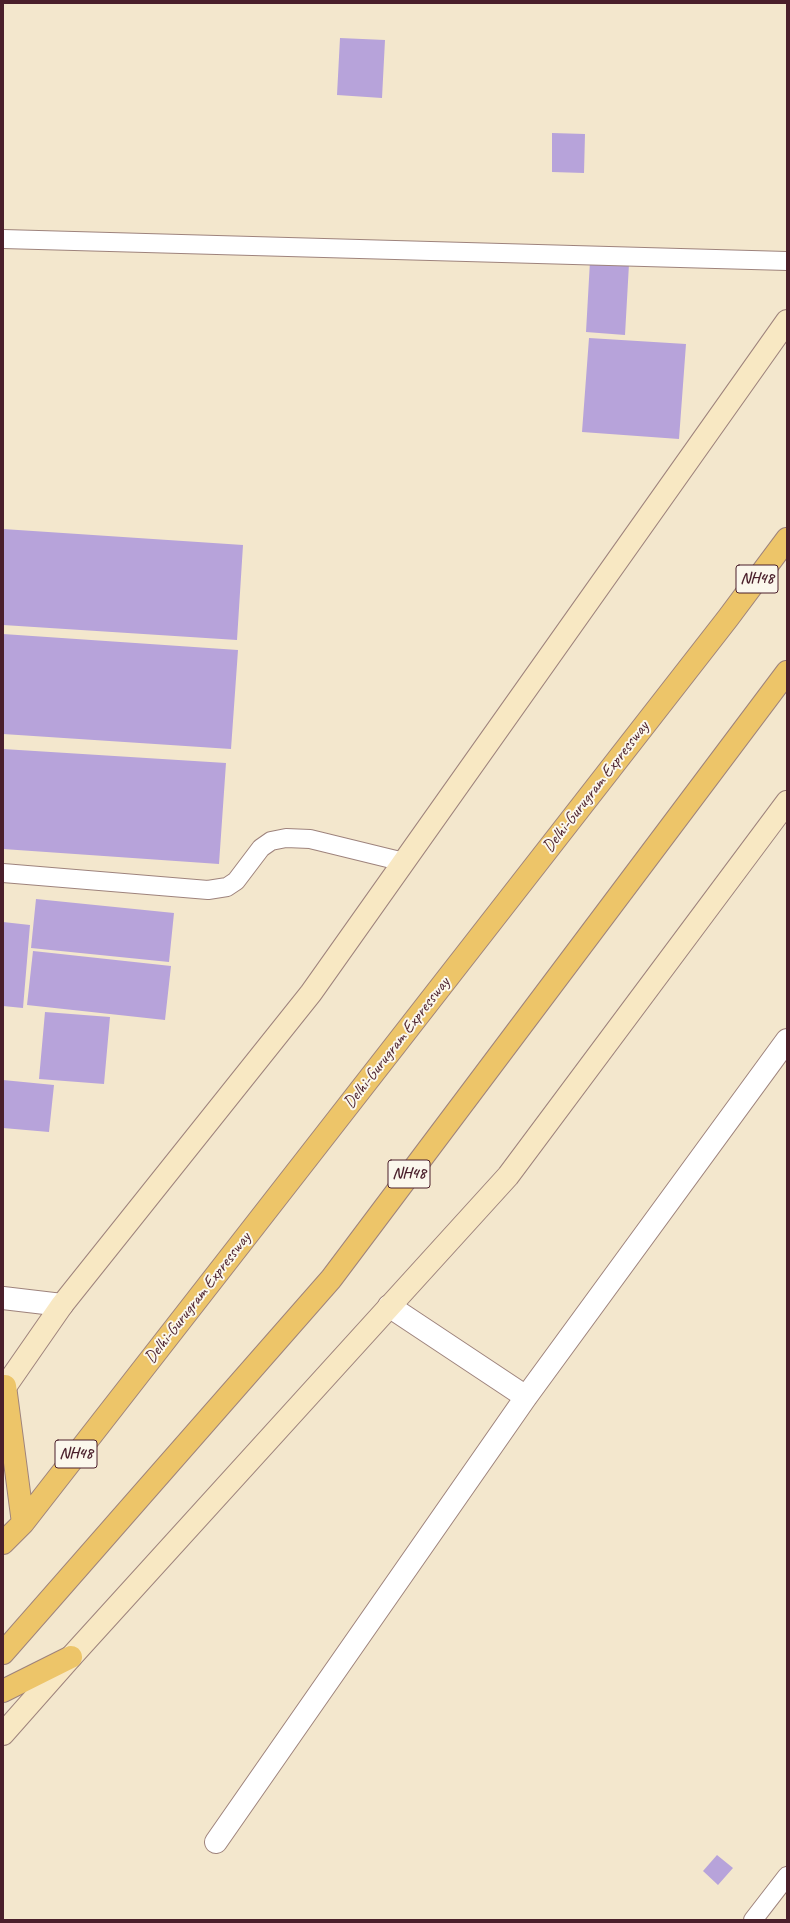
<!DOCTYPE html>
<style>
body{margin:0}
#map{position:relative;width:790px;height:1923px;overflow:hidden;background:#f3e7cd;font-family:Caveat,sans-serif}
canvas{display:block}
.frame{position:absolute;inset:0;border:4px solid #4a1f2b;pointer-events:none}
</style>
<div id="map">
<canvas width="790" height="1923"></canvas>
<div class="frame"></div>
</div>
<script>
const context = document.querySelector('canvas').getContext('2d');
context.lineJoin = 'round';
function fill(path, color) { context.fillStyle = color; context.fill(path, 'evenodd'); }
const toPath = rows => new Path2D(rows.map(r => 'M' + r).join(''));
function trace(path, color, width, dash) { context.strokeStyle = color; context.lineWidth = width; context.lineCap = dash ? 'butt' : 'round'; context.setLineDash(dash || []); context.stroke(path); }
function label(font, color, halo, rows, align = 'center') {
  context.font = font + ' Caveat,sans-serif'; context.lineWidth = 4; context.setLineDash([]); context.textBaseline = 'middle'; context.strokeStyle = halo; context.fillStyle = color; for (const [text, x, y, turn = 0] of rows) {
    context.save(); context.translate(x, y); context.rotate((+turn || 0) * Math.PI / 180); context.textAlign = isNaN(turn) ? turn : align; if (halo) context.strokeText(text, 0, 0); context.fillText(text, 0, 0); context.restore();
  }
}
const building = toPath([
 [340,38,385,40,382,98,337,95],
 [552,133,585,134,584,173,552,172],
 [590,261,629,264,625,335,586,332],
 [589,338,686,344,679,439,582,432],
 [3,529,243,545,237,640,3,625],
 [3,634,238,650,231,749,3,734],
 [3,749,226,763,219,864,3,849],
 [36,899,174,913,169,962,31,948],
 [3,922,30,925,23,1008,3,1006],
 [33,951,171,966,165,1020,27,1005],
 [45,1012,110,1017,104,1084,39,1079],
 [3,1080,54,1085,49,1132,3,1128],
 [717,1855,733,1868,718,1885,703,1871]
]);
const lane = toPath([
 [3,239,787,261],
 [3,873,208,890,227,887,236,881,261,848,271,841,286,838,310,839,404,862],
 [753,1920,787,1876]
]);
const street = toPath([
 [3,1298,62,1305],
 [389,1306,526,1397],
 [216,1842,526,1397,787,1040]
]);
const secondary = toPath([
 [3,1390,62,1305,311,993,787,321],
 [3,1734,71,1657,508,1176,787,802]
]);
const highway = toPath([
 [5,1386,23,1523],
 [3,1543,23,1523,728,618,787,539],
 [3,1653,331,1279,787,672],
 [3,1691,71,1657]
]);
const shields = [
 [757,579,42],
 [409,1174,42],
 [76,1454,42]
];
const shieldNames = [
 ["NH48",757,579],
 ["NH48",409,1174],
 ["NH48",76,1454]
];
const streetNames = [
 ["Delhi-Gurugram Expressway",596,787,-52],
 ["Delhi-Gurugram Expressway",397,1043,-52],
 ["Delhi-Gurugram Expressway",198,1298,-52]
];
fill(building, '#b7a3da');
trace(lane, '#9e837c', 20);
trace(street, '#9e837c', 24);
trace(secondary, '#9e837c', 24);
trace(highway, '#9e837c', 24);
trace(lane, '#fff', 18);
trace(street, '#fff', 22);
trace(secondary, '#f8e8c3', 22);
trace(highway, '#edc569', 22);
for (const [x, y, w] of shields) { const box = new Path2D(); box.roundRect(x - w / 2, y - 14, w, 28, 3); context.fillStyle = '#fbf7ec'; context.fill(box); trace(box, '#4a1f2b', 1); }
label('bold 16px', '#4a1f2b', null, shieldNames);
label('17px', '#4a1f2b', '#fbf7ec', streetNames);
</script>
